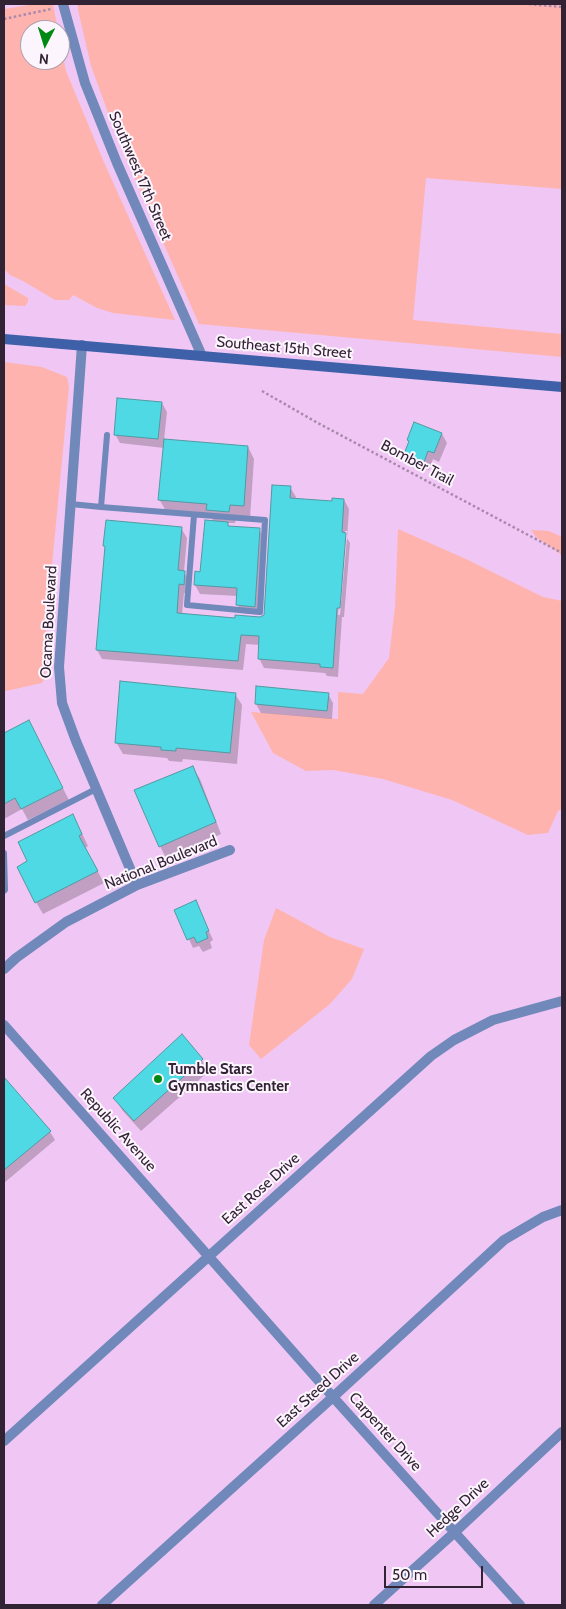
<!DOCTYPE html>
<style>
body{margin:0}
#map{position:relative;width:566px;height:1609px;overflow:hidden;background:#f0c7f4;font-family:Cabin,sans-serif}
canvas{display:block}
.frame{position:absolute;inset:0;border:5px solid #322334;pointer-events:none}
.north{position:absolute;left:20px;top:20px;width:50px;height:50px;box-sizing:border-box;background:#fdf5fe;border:1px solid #aca1ad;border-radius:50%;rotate:185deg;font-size:14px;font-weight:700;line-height:20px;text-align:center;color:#322334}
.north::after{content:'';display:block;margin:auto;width:18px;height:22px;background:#028914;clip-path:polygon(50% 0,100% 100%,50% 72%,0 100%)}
.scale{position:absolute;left:384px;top:1566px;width:99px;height:22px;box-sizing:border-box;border:2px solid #322334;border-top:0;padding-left:6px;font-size:15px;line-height:18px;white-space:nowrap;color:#322334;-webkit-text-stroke:4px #fdf5fe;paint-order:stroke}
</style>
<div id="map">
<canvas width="566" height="1609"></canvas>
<div class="frame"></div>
<div class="north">N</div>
<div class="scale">50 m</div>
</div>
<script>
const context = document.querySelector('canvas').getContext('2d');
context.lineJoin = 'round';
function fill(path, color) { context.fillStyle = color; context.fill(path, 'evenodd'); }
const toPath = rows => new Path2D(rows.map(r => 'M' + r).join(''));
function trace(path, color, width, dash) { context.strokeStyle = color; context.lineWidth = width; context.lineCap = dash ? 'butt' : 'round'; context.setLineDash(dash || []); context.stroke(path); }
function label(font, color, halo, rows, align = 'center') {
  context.font = font + ' Cabin,sans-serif'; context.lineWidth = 4; context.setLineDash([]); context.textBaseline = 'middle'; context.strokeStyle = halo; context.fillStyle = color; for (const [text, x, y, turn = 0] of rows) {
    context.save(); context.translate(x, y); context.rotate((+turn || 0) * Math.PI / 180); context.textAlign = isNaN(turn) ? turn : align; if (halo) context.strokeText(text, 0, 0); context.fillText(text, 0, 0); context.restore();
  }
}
const green = toPath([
 [35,4,53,4,58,30,30,30,30,60,60,60,60,41,66,71,103,160,175,320,113,313,97,308,73,295,69,300,55,300,23,281,10,275,4,269,4,9],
 [78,4,562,4,562,189,426,178,413,320,562,334,562,357,199,324,118,140,91,66,78,10],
 [4,284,28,298,28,302,25,306,4,305],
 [4,362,42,367,67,377,69,387,45,639,45,678,42,683,6,691,4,691],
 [398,529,466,559,543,597,562,601,562,809,558,811,548,833,528,835,452,800,383,779,333,770,306,771,273,753,251,712,338,719,338,692,363,694,389,658,395,606],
 [531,530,549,531,562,537,562,555,536,537],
 [276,908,330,937,364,949,352,979,330,1004,261,1059,249,1045,264,940]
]);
const shadow = toPath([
 [162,403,167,412,164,440,248,447,254,459,250,518,236,517,235,523,227,523,229,527,259,529,264,538,260,615,243,613,237,604,238,596,200,594,195,585,196,573,202,573,214,522,210,515,166,511,159,499,164,448,120,443,115,434],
 [415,424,442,434,447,443,439,462,433,459,429,470,411,462,406,454,410,443,408,440],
 [290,487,296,497,295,499,333,502,344,500,349,509,347,538,350,543,344,617,342,617,338,677,327,676,325,673,264,668,259,658,260,645,246,644,243,670,102,659,97,650,106,549,105,546,181,528,187,538,184,572,189,581,188,594,184,593,182,615,236,619,260,618,265,616],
 [345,531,347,531,347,538,340,615,338,615],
 [235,694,242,705,237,764,183,759,182,762,169,761,167,758,123,754,116,742],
 [328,694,333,703,332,719,261,713,256,704],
 [28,721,69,800,28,820,22,809,4,819,4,735],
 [193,768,200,779,221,834,166,858,160,846],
 [79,827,88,846,85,848,104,883,43,914,36,902],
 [196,902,213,940,210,942,212,948,203,952,199,946,193,948,176,911],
 [202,1060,208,1072,141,1131,122,1110,115,1098],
 [4,1079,50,1132,55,1140,4,1183]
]);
const building = toPath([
 [117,398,162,402,158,439,114,435,117,398],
 [414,422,442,433,434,453,428,451,424,462,404,454,409,441,407,440,414,422],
 [164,439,248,446,244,506,230,505,229,512,206,510,207,504,158,500,164,439],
 [272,485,291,486,290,498,332,501,332,498,344,499,342,532,346,533,340,608,337,608,333,668,320,667,320,664,258,659,259,636,241,635,238,661,96,650,105,546,103,546,106,520,182,527,178,570,185,571,184,585,179,584,177,613,235,618,235,615,260,617,264,615,272,485],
 [205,520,228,522,228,526,260,528,255,607,236,605,237,588,194,585,195,571,200,572,205,520],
 [120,681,236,693,230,753,176,748,176,751,161,750,161,747,115,743,120,681],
 [256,686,329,693,327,711,255,704,256,686],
 [29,720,63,788,21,809,15,798,4,804,4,733,29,720],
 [193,766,216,822,159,847,134,790,193,766],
 [73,814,82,834,79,836,98,871,35,903,17,867,27,861,18,842,73,814],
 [196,900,209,931,206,932,208,938,197,943,194,937,187,940,174,910,196,900],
 [182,1034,203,1059,134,1121,113,1098,182,1034],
 [4,1077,51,1131,4,1170,4,1077]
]);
const path = toPath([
 [78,4,81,4],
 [529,4,562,7],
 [4,19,51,9],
 [262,391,316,422,562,553]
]);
const service = toPath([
 [71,504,101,507,107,435],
 [101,507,265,520,260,612,187,605,194,515],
 [4,836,96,789],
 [4,853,5,890,4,891]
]);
const minor = toPath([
 [63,4,85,83,117,163,202,356],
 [82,345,59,667,62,703,76,741,137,885],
 [4,969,16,958,66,922,137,885,230,850],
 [4,1025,333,1397,520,1605],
 [4,1441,431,1056,454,1040,493,1020,562,1001],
 [102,1605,333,1397],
 [374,1605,455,1532,562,1432]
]);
const tertiary = toPath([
 [333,1397,504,1240,543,1217,562,1210]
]);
const secondary = toPath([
 [4,339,562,387]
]);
const markers = [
 [158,1079,5,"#028914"]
];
const streetNames = [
 ["Southwest 17th Street",140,176,67],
 ["Southeast 15th Street",284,348,5],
 ["Bomber Trail",417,463,28],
 ["Ocama Boulevard",49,622,-87],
 ["National Boulevard",161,863,-22],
 ["Republic Avenue",118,1130,48],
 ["East Rose Drive",261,1189,-42],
 ["East Steed Drive",318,1390,-42],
 ["Carpenter Drive",385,1432,48],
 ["Hedge Drive",458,1508,-43]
];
const poiNames = [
 ["Tumble Stars",168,1070],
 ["Gymnastics Center",168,1087]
];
fill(green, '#feb3ae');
fill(shadow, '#0003');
fill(building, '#4fd9e5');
trace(building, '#4f9aa1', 1);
trace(path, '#a889ab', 2.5, [2.5, 2.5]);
trace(service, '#7089ba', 6);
trace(minor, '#7089ba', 10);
trace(tertiary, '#7089ba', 10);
trace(secondary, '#3e60a8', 10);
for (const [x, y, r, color] of markers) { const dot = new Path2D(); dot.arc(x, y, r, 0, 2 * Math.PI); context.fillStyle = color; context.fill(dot); trace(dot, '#fdf5fe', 2); }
label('15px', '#322334', '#fdf5fe', streetNames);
label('bold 15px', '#322334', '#fdf5fe', poiNames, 'left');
</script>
